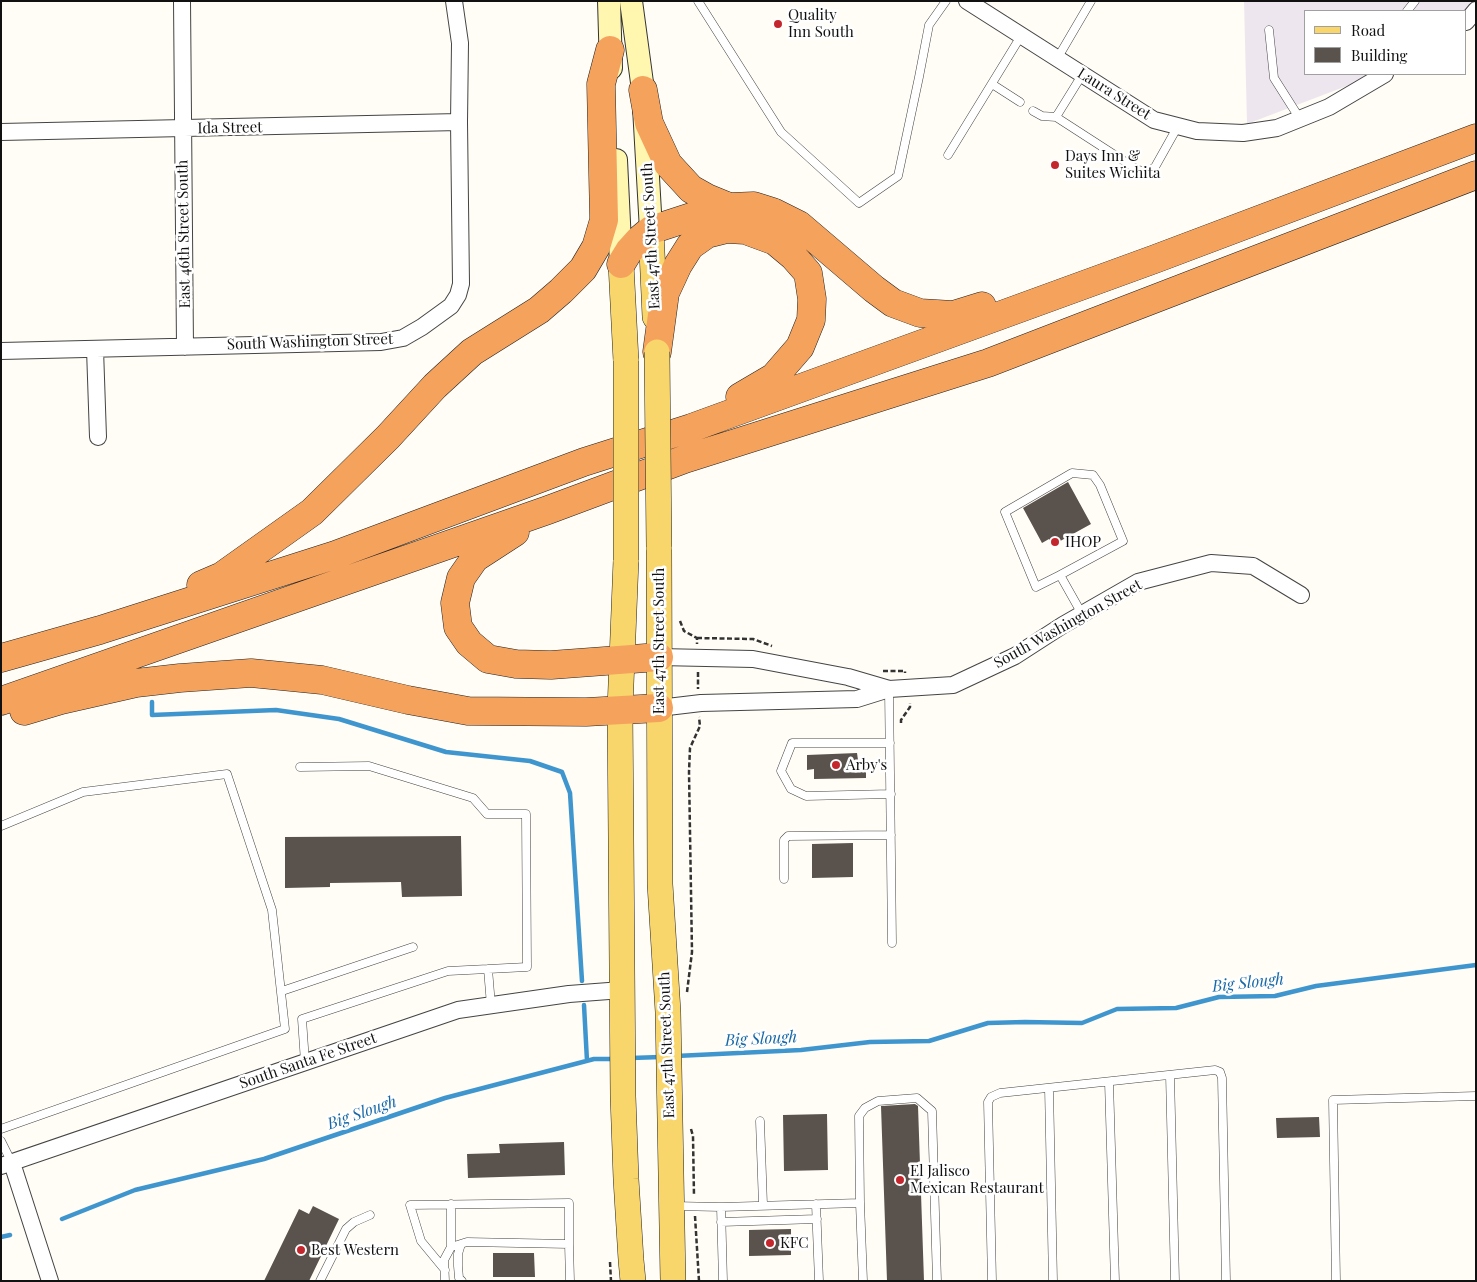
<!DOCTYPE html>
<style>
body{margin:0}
#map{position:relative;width:1477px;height:1282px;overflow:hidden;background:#fffdf5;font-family:"Playfair Display",serif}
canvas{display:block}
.frame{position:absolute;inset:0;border:2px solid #111;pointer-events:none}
.legend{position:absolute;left:1304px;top:10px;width:162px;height:65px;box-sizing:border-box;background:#fff;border:1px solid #a0a0a0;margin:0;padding:6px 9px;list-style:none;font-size:15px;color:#111}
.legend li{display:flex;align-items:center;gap:10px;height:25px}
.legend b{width:25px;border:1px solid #a0a0a0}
</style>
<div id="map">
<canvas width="1477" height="1282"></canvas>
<div class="frame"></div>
<ul class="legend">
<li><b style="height:6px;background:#f9d66b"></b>Road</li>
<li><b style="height:14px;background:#5a524d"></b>Building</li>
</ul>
</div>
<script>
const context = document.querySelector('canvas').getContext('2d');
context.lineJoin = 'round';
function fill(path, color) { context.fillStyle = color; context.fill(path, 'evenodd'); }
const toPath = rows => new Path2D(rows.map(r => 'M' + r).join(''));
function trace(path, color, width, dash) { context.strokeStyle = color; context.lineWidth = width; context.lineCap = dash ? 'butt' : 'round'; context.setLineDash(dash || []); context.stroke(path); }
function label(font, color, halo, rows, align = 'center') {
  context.font = font + ' "Playfair Display",serif'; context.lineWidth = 5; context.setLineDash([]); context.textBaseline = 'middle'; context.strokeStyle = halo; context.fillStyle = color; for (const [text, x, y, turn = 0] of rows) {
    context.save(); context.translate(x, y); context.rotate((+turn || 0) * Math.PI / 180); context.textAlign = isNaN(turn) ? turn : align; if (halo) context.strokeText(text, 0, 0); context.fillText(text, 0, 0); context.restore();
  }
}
const industrial = toPath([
 [1244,1,1476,1,1476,10,1466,11,1306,11,1306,74,1378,74,1247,124]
]);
const stream = toPath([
 [152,702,152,715,276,710,339,719,446,752,530,761,562,772,570,793,582,981],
 [584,1005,587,1061],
 [676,1056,801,1050,870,1042,929,1041,988,1023,1025,1022,1082,1023,1117,1009,1176,1008,1219,997,1275,996,1316,986,1476,965],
 [631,1058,661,1057],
 [62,1219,135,1190,264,1159,445,1098,594,1059,616,1059],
 [1,1237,10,1235]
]);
const building = toPath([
 [1068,482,1091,524,1053,545,1049,539,1042,543,1023,508],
 [857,753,858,760,866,760,866,778,814,779,814,769,807,770,807,755],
 [461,836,462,896,402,897,401,882,330,883,330,887,285,888,285,837],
 [853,843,853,877,812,878,812,844],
 [915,1104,918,1106,924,1281,887,1281,881,1106],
 [827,1114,828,1170,784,1171,783,1115],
 [1319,1117,1320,1137,1277,1138,1276,1118],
 [564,1142,565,1175,468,1178,467,1154,500,1153,499,1144],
 [313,1206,339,1219,309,1281,264,1281,299,1209,309,1214],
 [791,1229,791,1255,749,1256,749,1230],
 [493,1253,534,1253,535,1277,493,1277]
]);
const path = toPath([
 [680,621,684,631,697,638,697,644],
 [697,638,753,639,772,646],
 [883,671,905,671,905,673],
 [698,672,698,689],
 [901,723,901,720,910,707,910,703],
 [687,992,692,952,689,772,690,748,700,726,699,717],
 [691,1129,693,1136,694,1196],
 [695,1216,699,1281],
 [610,1262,611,1281]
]);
const service = toPath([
 [698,1,781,132,859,203,898,176,919,77,929,25,946,1],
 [1407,11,1415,1],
 [1269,30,1274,78,1300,119],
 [1057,59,1091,1],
 [992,84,1020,102],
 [1033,111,1042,116,1056,117,1138,170,1147,172,1155,167,1178,126],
 [1056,117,1082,75],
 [948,155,1021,36],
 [1060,575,1123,541,1100,485,1093,475,1072,473,1005,512,1036,587,1060,575,1082,614],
 [889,689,892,943],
 [890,743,792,743,781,771,791,789,806,796,891,794],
 [300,767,369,766,473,798,487,814,526,814,527,967,488,969,491,1005],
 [1,826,83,792,227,774,272,910,285,1029,1,1129],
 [784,879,784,840,788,836,891,835],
 [282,991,413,947],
 [305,1062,302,1019,448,971,488,969],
 [1170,1075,1175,1281],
 [1109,1082,1115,1281],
 [1049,1088,1053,1281],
 [760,1121,763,1205],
 [1,1141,12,1163],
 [451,1204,451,1247],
 [816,1204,819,1281],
 [674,1206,721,1207,860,1203],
 [721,1207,723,1281],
 [721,1222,817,1219],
 [461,1244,458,1254,458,1266,459,1278,462,1281],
 [445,1270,421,1241,410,1205,569,1203,569,1244],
 [320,1281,346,1229,354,1222,370,1215],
 [445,1281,444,1260,451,1247,467,1242,569,1244,570,1281],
 [863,1281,860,1203,859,1116,865,1108,878,1101,917,1098,932,1111,937,1281],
 [992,1281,988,1102,991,1097,1000,1093,1215,1070,1220,1072,1222,1078,1226,1281],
 [1336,1281,1333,1100,1476,1096]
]);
const minor = toPath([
 [182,1,185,347],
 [967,1,1154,120,1197,131,1243,133,1277,128,1329,107,1385,74],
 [1466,22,1476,10],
 [1,132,459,122],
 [95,349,98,437],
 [1,351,381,342,403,338,422,327,451,306,458,295,461,284,459,122,460,43,454,1],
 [659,657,753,659,848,677,889,689],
 [659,708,701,703,857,699,889,689,953,685,1015,656,1063,625,1138,582,1211,563,1253,566,1301,595],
 [12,1163,50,1281],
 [1,1166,458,1010,569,994,622,990]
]);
const secondary = toPath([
 [609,1,611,68],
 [631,1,643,90,651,230],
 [616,160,621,264]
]);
const primary = toPath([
 [651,230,655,317],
 [621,264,626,361],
 [659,547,660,884,668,1012,673,1281],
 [626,560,620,709,623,1096,626,1179,631,1260,633,1281]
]);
const motorway = toPath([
 [643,90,649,123,668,164,691,189,707,198,729,207],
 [621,264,629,251,639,240,651,230,697,215,729,207,754,206,773,212,799,225,874,289,893,303,920,313,953,315,982,306],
 [657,352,665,293,678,265,690,246,707,234,727,229,745,230,775,241,793,256,808,273,812,299,811,320,800,347,774,377,740,397],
 [515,532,475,558,461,578,455,603,458,627,469,643,488,659,516,664,551,665,659,657],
 [201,585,222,576,312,512,388,437,435,386,472,352,539,310,561,291,583,269,596,247,604,220,601,84,610,50],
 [1,658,100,630,335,555,584,462,691,428,1155,259,1476,138],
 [1,701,548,510,685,459,988,363,1476,175],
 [24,711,61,700,136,683,180,678,251,673,322,680,408,700,468,711,586,712,659,708]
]);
const primaryBridge = toPath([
 [657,352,659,547],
 [626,361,626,560]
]);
const markers = [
 [778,24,5,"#c4262e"],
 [1055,165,5,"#c4262e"],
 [1055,542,5,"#c4262e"],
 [836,765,5,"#c4262e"],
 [900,1180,5,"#c4262e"],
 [770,1243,5,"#c4262e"],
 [301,1250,5,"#c4262e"]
];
const poiNames = [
 ["Quality",788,15],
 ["Inn South",788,32],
 ["Days Inn &",1065,156],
 ["Suites Wichita",1065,173],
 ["IHOP",1065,542],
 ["Arby's",846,765],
 ["El Jalisco",910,1171],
 ["Mexican Restaurant",910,1188],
 ["KFC",780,1243],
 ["Best Western",311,1250]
];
const streetNames = [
 ["Laura Street",1114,94,32],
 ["Ida Street",230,128,-1],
 ["East 46th Street South",184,234,-91],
 ["East 47th Street South",651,236,-93],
 ["South Washington Street",310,342,-2],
 ["South Washington Street",1068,624,-29],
 ["East 47th Street South",659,641,-90],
 ["East 47th Street South",667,1045,-92],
 ["South Santa Fe Street",308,1061,-19]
];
const waterNames = [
 ["Big Slough",1248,983,-6],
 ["Big Slough",761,1039,-3],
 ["Big Slough",362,1113,-19]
];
fill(industrial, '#eee6ef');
trace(stream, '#3f96cf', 4.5);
fill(building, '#5a524d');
trace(service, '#444', 9);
trace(minor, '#444', 18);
trace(secondary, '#333', 24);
trace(primary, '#222', 26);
trace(motorway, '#222', 29);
trace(path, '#333', 2.5, [5, 2.5]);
trace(service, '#fff', 8);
trace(minor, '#fff', 16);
trace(secondary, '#fff6b0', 22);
trace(primary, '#f9d66b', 25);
trace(motorway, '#f5a25d', 28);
trace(primaryBridge, '#222', 26, []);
trace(primaryBridge, '#f9d66b', 25);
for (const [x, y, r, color] of markers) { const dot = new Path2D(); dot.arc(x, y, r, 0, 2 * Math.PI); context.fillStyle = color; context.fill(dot); trace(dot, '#fff', 2); }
label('15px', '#111', '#fff', poiNames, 'left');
label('15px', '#111', '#fff', streetNames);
label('italic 16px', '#1768a6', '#fff', waterNames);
</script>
